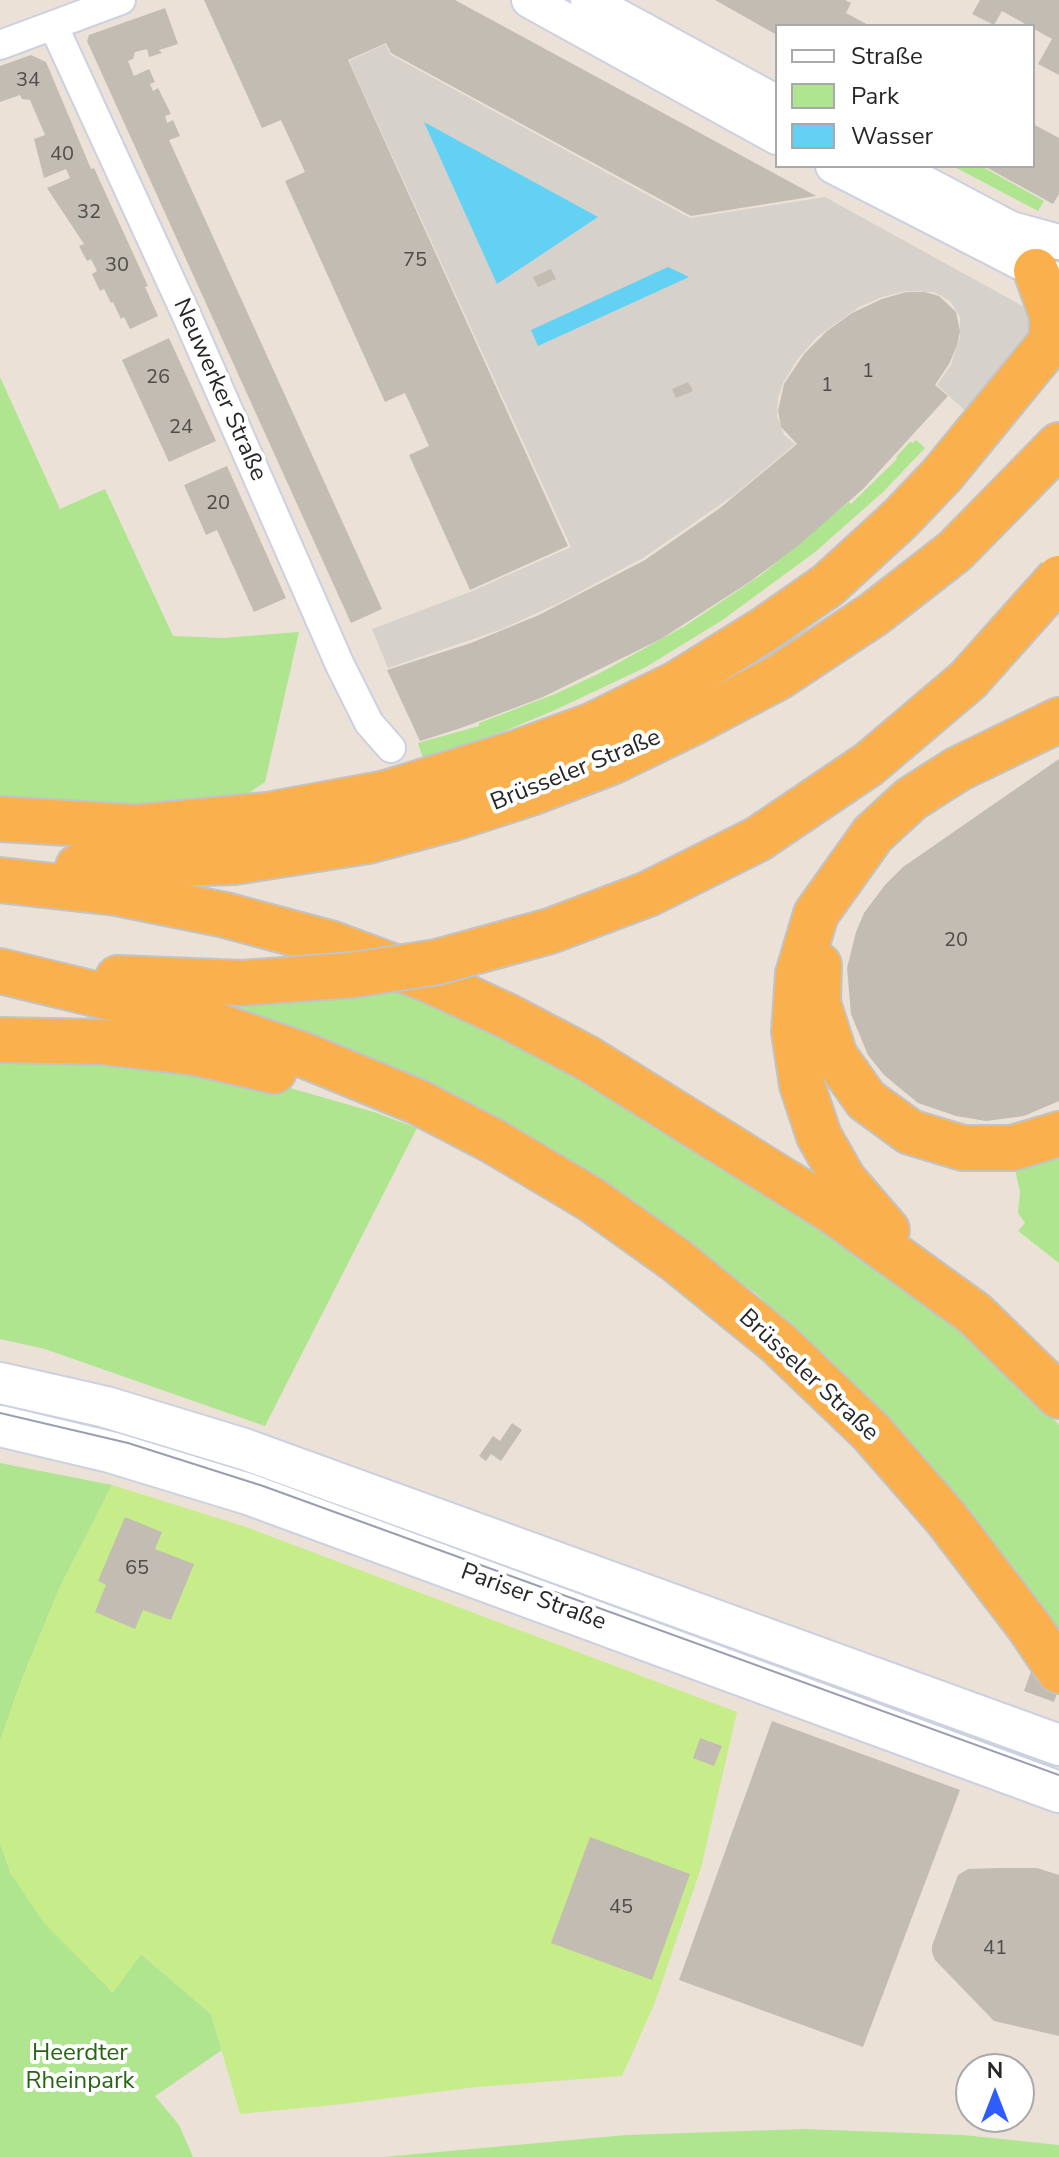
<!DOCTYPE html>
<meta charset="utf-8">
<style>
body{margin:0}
#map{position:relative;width:1059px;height:2157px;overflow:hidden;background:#ebe1d7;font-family:"Nunito Sans",sans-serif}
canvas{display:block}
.legend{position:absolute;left:775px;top:24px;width:260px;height:144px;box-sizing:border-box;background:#fff;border:2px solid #a9a9a9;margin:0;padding:10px 14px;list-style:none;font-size:24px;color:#272727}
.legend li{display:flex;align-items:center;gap:16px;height:40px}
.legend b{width:40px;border:2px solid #a9a9a9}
.north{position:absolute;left:955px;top:2053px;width:80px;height:80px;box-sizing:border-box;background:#fff;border:2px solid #a9a9a9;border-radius:50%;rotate:0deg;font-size:22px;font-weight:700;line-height:32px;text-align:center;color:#272727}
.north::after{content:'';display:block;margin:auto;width:28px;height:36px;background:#2f5cff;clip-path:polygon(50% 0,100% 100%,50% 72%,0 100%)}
</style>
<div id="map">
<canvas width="1059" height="2157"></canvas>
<ul class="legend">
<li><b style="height:10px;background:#fff"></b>Straße</li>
<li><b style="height:22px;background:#afe58f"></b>Park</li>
<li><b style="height:22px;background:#62d1f4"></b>Wasser</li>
</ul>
<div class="north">N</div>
</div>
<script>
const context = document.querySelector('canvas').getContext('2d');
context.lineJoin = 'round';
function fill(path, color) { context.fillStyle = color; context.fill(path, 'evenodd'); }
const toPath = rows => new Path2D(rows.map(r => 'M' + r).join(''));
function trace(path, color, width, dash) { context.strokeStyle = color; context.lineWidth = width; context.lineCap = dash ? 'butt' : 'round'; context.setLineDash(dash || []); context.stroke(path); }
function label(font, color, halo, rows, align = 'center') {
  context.font = font + ' "Nunito Sans",sans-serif'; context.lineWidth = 8; context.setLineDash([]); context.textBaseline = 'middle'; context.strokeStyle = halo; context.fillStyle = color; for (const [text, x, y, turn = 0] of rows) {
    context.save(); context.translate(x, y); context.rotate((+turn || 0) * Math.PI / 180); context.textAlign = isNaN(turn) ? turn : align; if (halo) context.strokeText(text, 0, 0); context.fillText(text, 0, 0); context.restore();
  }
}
const green = toPath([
 [953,166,981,166,1044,201,1038,211],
 [0,377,60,509,105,489,173,636,223,638,299,632,265,782,219,813,0,799],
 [916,440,925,448,883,492,815,552,721,621,646,667,555,710,505,731,423,758,418,743,479,726,479,723,555,694,600,673,685,626,761,575,849,502,851,504,897,459,896,457,910,442,913,443],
 [415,987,655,1114,986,1344,1059,1425,1059,1644,928,1466,757,1294,590,1174,192,996],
 [0,1045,255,1078,374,1112,417,1128,265,1426,45,1349,0,1339],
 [1059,1151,1059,1263,1018,1231,1025,1223,1018,1213,1020,1192,1014,1164],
 [0,1463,112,1485,60,1587,22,1679,0,1741],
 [0,1843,11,1874,112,1992,141,1954,211,2014,222,2050,155,2096,179,2125,193,2157,0,2157],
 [804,2129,963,2135,1059,2145,1059,2157,383,2157,626,2135]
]);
const pitch = toPath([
 [112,1485,243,1526,737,1712,701,1868,654,2005,622,2076,476,2087,343,2104,240,2114,211,2014,141,1954,113,1993,43,1922,11,1874,0,1843,0,1740,22,1679,60,1587]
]);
const plaza = toPath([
 [385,44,391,55,690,218,825,197,1028,309,1034,327,970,415,937,385,951,365,960,338,960,317,950,301,934,292,906,291,882,297,859,307,817,337,797,360,783,383,778,398,777,416,784,435,795,444,734,495,643,558,561,602,502,629,388,668,372,629,470,592,571,547,349,61]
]);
const water = toPath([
 [424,122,598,217,497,284],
 [668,267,689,277,538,346,531,330]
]);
const building = toPath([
 [204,0,455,0,816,196,691,216,391,53,386,43,348,60,568,546,470,590,409,455,429,446,405,393,385,402,285,181,305,172,281,120,262,128],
 [715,0,845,0,851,3,846,13,870,26,777,26,777,35],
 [980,0,1059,0,1059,75,1038,64,1052,39,1002,11,994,25,972,14],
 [165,8,178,44,159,50,162,53,149,57,147,49,135,52,133,59,128,61,134,76,149,69,155,82,150,84,153,91,158,88,171,114,165,116,167,123,173,120,180,136,169,140,382,609,351,623,87,41,89,35],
 [31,55,46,62,91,169,94,168,148,286,145,287,158,316,130,329,124,317,121,319,113,302,111,303,104,289,100,291,92,274,97,271,91,259,87,261,79,246,84,244,47,188,70,178,66,169,44,178,34,139,45,135,30,100,22,99,20,95,0,102,0,66],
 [1033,124,1059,138,1059,194,1053,204,984,166,1033,166],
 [551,269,556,279,538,287,533,277],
 [906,292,925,292,939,296,956,312,960,331,957,346,949,364,935,385,948,396,863,489,799,545,751,581,661,639,541,698,461,728,420,741,387,670,471,643,539,615,645,560,720,508,797,444,781,427,778,411,784,384,804,354,827,331,852,313,882,299],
 [169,338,216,441,169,462,122,360],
 [688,382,693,391,676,398,672,389],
 [227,466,286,598,254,612,217,530,206,535,184,485],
 [1059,759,1059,1101,1024,1116,986,1121,956,1116,918,1103,884,1075,868,1055,851,1014,847,968,856,932,864,913,885,885,903,867],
 [512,1423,522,1430,501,1461,491,1454,486,1461,479,1456,493,1436,500,1441],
 [125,1517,162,1532,155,1549,194,1564,171,1620,143,1610,135,1629,95,1612,106,1585,98,1581],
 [1034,1663,1059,1688,1054,1702,1024,1691],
 [772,1721,960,1790,863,2047,679,1980],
 [700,1738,722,1746,714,1766,693,1758],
 [590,1837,690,1874,652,1980,551,1943],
 [999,1868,1037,1868,1059,1875,1059,2036,994,2021,935,1960,932,1952,932,1946,958,1875,968,1869]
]);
const minor = toPath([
 [54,27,186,314,340,665,369,723,391,748],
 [0,45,121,0]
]);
const tertiary = toPath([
 [529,0,777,137],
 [588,0,777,103],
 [833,166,1059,282],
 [892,166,1011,229,1059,242]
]);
const secondary = toPath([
 [0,1383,106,1407,244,1449,1059,1745],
 [0,1426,110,1452,248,1494,1059,1792]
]);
const trunk = toPath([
 [1036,271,1052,315,1052,340],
 [0,819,166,829],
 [139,827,267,815,386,793,516,753,593,725,678,683,765,629,828,585,900,519,942,475,1059,332],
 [78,867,234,862,368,841,454,818,531,793,614,761,692,723,779,677,874,614,955,551,1059,445],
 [0,880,116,893,225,915,333,944,427,979,507,1016,587,1058,834,1212,975,1314,1059,1396],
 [819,965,818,1003,835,1056,866,1100,910,1132,963,1148,1012,1148,1059,1134],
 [0,971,198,1019,301,1054,418,1102,493,1141,592,1200,676,1260,778,1343,871,1432,946,1518,1030,1628,1059,1671],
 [118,978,242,983],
 [0,1040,102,1042,196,1053,274,1071],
 [887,1230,844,1180,819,1136,802,1085,794,1032,798,974,816,914,873,834,911,799,958,769,1059,720]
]);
const tram = toPath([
 [0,1413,128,1443,263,1486,1059,1775]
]);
const trunkBridge = toPath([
 [242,983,353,975,437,962,550,931,648,894,758,839,869,764,968,680,1059,578]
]);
const numberNames = [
 ["34",28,81],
 ["40",62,155],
 ["32",89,213],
 ["75",415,261],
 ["30",117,266],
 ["1",868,372],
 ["26",158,378],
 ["1",827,386],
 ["24",181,428],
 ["20",218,504],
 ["20",956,941],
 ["65",137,1569],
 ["45",621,1908],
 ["41",995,1949]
];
const streetNames = [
 ["Neuwerker Straße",219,390,66],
 ["Brüsseler Straße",576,771,-22],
 ["Brüsseler Straße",808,1376,43],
 ["Pariser Straße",533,1598,20]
];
const parkNames = [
 ["Heerdter",80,2054],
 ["Rheinpark",80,2082]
];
fill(green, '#afe58f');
fill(pitch, '#c6ed8a');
fill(plaza, '#d6d1ca');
fill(water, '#62d1f4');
fill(building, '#c2bcb3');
trace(minor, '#ccd1e1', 32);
trace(tertiary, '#ccd1e1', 38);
trace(secondary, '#ccd1e1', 44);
trace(trunk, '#c3c3c3', 48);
trace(minor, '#fff', 28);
trace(tertiary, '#fff', 34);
trace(secondary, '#fff', 40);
trace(trunk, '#fbb04e', 44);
trace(tram, '#9a9eb2', 2);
trace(trunkBridge, '#c3c3c3', 48, []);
trace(trunkBridge, '#fbb04e', 44);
label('20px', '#4e4c4a', null, numberNames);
label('24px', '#272727', '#fff', streetNames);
label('24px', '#286515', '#fff', parkNames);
</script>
